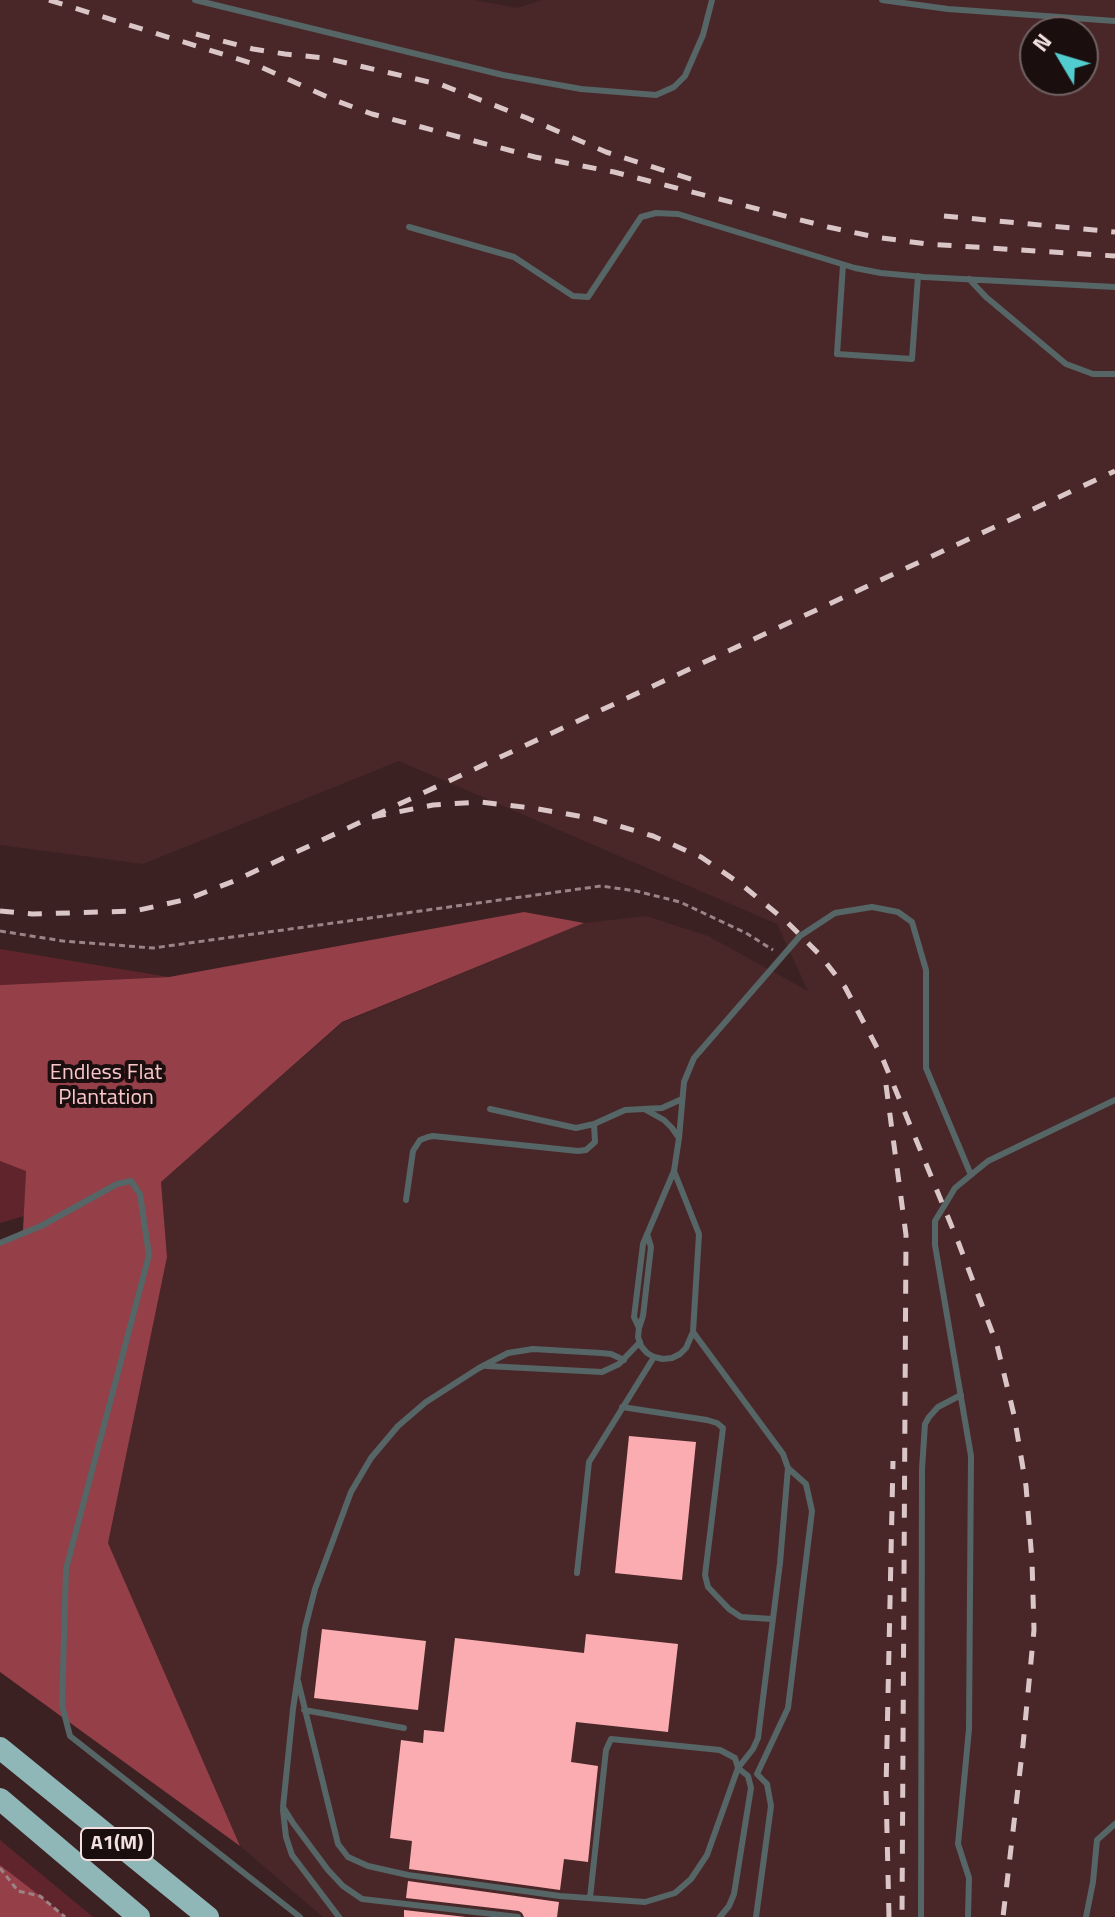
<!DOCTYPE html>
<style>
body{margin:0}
#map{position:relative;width:1115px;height:1917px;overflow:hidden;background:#3c2123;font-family:"Titillium Web",sans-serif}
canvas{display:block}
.north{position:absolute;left:1019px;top:16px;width:80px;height:80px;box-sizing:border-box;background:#1b0e0f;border:2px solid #716263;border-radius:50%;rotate:308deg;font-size:22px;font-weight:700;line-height:32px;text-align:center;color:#f3e0e0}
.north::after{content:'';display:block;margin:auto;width:28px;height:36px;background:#52cdcf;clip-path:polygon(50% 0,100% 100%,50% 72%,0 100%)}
</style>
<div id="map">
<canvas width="1115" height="1917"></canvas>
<div class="north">N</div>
</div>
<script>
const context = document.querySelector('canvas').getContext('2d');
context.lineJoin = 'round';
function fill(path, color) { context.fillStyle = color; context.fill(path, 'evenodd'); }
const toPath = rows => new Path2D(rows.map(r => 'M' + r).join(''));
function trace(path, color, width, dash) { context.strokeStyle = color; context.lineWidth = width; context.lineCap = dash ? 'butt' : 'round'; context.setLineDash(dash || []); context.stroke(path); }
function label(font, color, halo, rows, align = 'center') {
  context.font = font + ' "Titillium Web",sans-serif'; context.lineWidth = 8; context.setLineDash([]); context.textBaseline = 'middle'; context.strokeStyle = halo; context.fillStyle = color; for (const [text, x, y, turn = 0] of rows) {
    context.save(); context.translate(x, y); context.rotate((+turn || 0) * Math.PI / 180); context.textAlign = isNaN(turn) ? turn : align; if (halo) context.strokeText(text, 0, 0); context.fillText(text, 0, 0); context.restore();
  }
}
const built = toPath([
 [0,0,475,0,517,8,542,0,1115,0,1115,1917,323,1917,240,1846,108,1543,167,1257,161,1182,342,1023,584,923,646,916,708,936,808,991,777,924,399,761,143,864,0,845],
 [1035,32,1083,32,1083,80,1035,80]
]);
const green = toPath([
 [0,949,169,977,0,985],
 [0,1161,26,1170,24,1216,0,1223],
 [0,1840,93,1917,65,1917,0,1865]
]);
const forest = toPath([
 [524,912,584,923,342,1022,161,1182,167,1257,108,1543,240,1846,0,1672,0,1243,23,1230,26,1171,0,1161,0,985,169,977],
 [0,1865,40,1896,65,1917,0,1917]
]);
const building = toPath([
 [629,1436,696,1442,682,1580,615,1573],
 [322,1629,426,1641,418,1710,314,1698],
 [586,1634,678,1644,668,1732,576,1722,571,1762,598,1766,588,1862,564,1859,560,1890,409,1869,412,1841,390,1838,401,1740,423,1743,424,1730,444,1732,455,1638,584,1653],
 [408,1881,559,1902,557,1917,524,1917,522,1913,519,1911,406,1898],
 [404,1910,466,1917,404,1917]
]);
const path = toPath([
 [0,931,63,941,153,948,601,886,636,891,680,902,746,933,773,950],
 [0,1868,18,1891,40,1896,65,1917]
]);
const lane = toPath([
 [195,0,503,75,581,89,656,95,674,87,685,76,703,35,712,0],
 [882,0,948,9,1115,21],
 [409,227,514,257,573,296,588,297,641,217,656,213,678,214,855,268,881,273,924,277,1115,287],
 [843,265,837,354,912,359,918,276],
 [969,279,986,297,1066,364,1093,374,1115,374],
 [490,1109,576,1128,594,1124,625,1110,662,1108,682,1099],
 [646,1110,664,1120,672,1128,679,1138],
 [674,1171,643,1244,634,1317,639,1328,638,1337,641,1346,647,1353,654,1357,663,1359,672,1358,680,1354,686,1348,693,1332,699,1234,674,1171,679,1138,684,1082,694,1058,800,936,835,913,872,907,898,912,912,922,926,970,926,1068,971,1175],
 [406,1200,413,1151,420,1140,428,1137,433,1136,578,1151,586,1150,595,1142,594,1124],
 [0,1243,41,1226,117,1184,131,1181,140,1194,149,1255,66,1569,62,1705,70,1736,300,1917],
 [639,1328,643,1316,651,1247,647,1234],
 [693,1332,783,1454,788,1468,780,1563,758,1738,753,1749,738,1768,748,1776,751,1788,734,1894,729,1906,720,1917],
 [487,1366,602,1372,619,1364,640,1342],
 [622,1407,707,1420,717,1423,723,1428,705,1575,708,1587,729,1609,741,1617,772,1619],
 [577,1573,589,1462,654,1357],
 [298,1681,338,1844,348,1857,368,1866,408,1875,560,1896,645,1902,675,1893,691,1879,707,1855,738,1768,735,1758,720,1750,611,1739,606,1750,590,1898],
 [304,1710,404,1728],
 [283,1810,286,1837,292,1855,339,1917],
 [518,1917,362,1899,343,1886,328,1870,293,1823,283,1807,293,1709,305,1628,315,1589,351,1492,371,1458,398,1426,426,1402,479,1368,508,1353,533,1349,601,1353,611,1354,624,1360],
 [756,1917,771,1806,767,1784,757,1774,788,1708,812,1511,806,1484,788,1468],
 [921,1917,922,1469,925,1424,929,1417,938,1407,961,1395],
 [968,1917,969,1878,958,1844,969,1729,971,1456,935,1245,935,1221,955,1188,988,1161,1115,1100],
 [1086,1917,1093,1882,1097,1840,1115,1824]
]);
const highway = toPath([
 [0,1748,208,1917],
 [0,1799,139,1917]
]);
const rail = toPath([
 [49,0,254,64,334,100,372,114,535,157,614,172,828,227,875,237,927,244,1115,256],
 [196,34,253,49,285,54,325,58,442,85,527,118,606,152,697,181],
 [944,216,1115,232],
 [372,817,433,805,480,802,532,808,596,819,653,836,701,857,742,885,787,922,820,955,845,987,882,1057,959,1244,997,1345,1014,1415,1026,1486,1032,1561,1034,1630,1023,1745,1003,1917],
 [0,911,32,914,135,911,188,899,234,881,1115,471],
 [886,1085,906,1235,902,1917],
 [889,1917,886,1789,893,1461]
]);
const shields = [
 [117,1844,72]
];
const shieldNames = [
 ["A1(M)",117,1844]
];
const parkNames = [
 ["Endless Flat",106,1074],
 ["Plantation",106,1099]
];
fill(built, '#492729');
fill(green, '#60252c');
fill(forest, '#953f48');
fill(building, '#fbacb1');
trace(path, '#9b8485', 3, [6, 4]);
trace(lane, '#566565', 6);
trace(highway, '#90b7b8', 22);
trace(rail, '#dac6c6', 5, [14, 14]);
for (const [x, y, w] of shields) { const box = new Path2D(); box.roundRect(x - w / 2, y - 16, w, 32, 6); context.fillStyle = '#1b0e0f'; context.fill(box); trace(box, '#f3e0e0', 2); }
label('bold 20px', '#f3e0e0', null, shieldNames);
label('22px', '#fac7c9', '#1b0e0f', parkNames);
</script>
